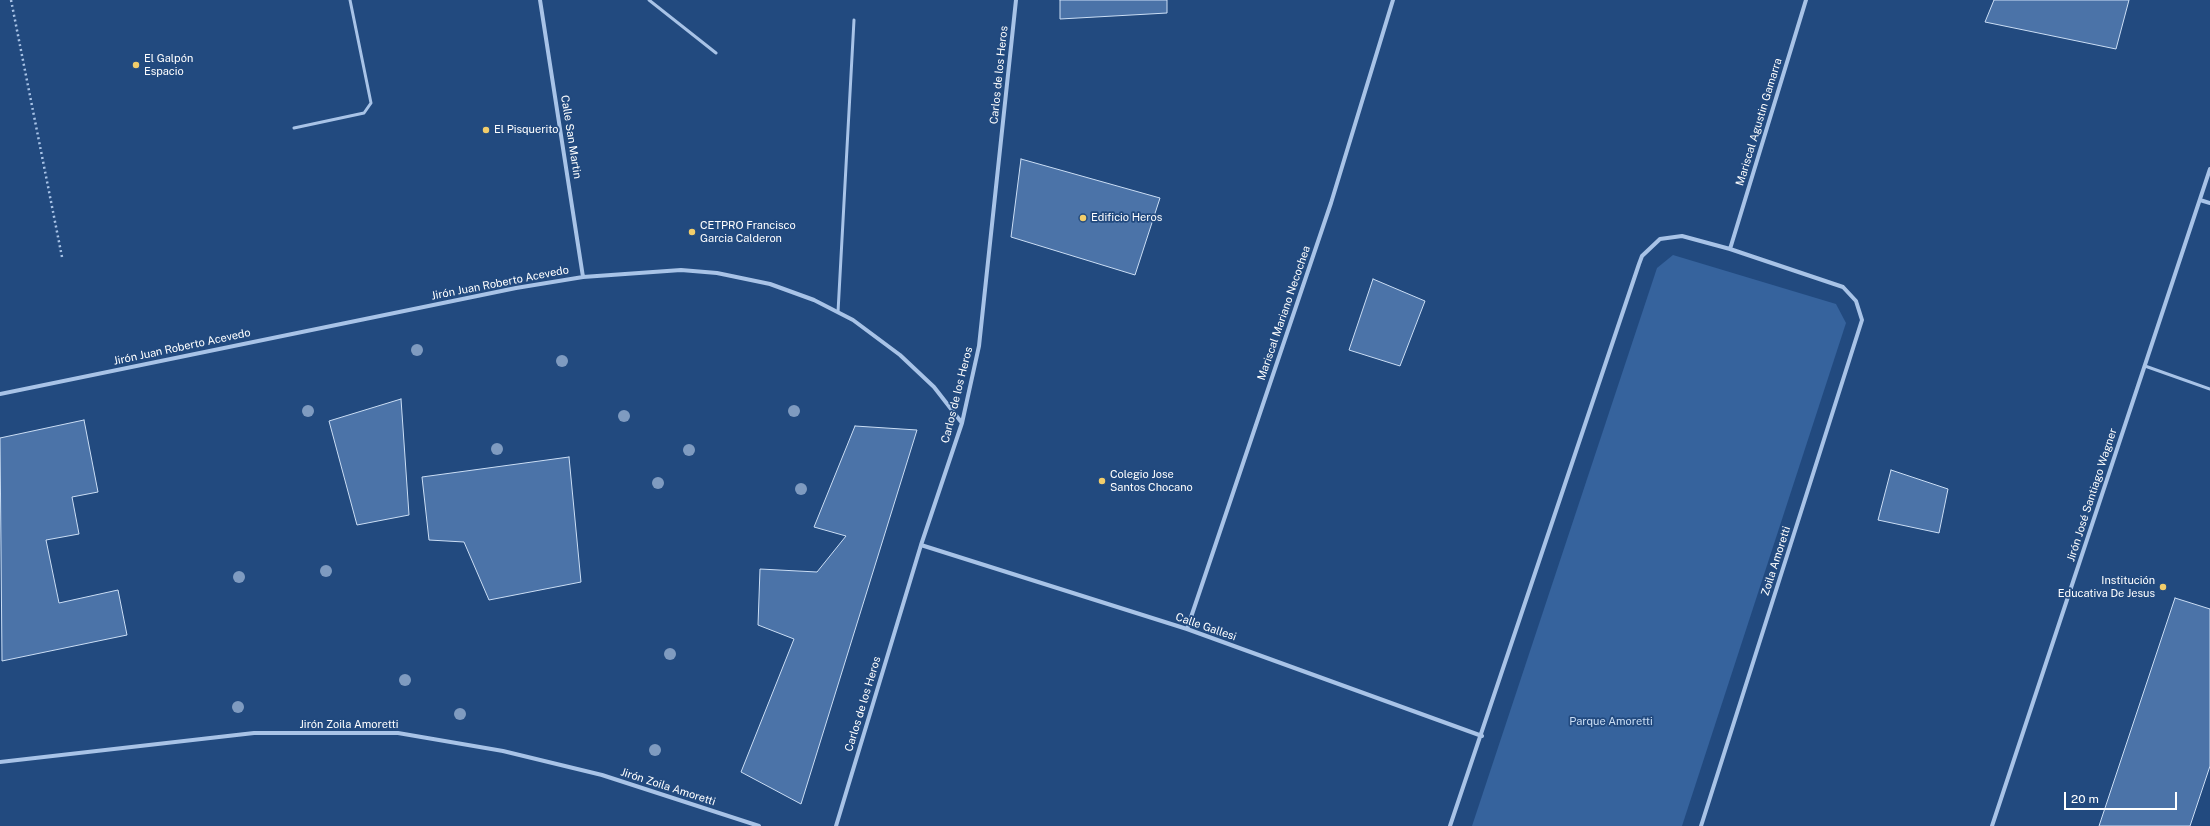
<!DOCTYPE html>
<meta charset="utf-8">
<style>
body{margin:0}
#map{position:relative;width:2210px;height:826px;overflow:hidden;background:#224a7f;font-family:"Public Sans",sans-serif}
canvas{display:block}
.scale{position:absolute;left:2064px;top:792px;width:113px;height:18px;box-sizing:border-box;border:2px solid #fff;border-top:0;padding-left:5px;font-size:12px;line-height:14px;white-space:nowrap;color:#fff;-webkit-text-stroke:3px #224a7f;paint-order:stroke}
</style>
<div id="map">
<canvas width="2210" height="826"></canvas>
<div class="scale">20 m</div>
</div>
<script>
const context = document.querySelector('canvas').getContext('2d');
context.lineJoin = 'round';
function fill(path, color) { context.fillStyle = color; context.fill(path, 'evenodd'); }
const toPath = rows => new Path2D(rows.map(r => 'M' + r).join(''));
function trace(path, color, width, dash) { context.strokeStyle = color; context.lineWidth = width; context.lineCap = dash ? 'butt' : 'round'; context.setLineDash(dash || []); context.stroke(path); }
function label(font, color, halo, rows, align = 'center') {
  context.font = font + ' "Public Sans",sans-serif'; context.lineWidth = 3.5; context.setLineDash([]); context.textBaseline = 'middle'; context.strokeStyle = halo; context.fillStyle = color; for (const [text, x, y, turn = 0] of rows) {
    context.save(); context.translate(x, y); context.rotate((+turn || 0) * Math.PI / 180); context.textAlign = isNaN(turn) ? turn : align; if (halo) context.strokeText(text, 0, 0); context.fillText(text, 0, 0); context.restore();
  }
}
const green = toPath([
 [1673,255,1836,304,1846,323,1682,826,1472,826,1657,268]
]);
const building = toPath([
 [1060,0,1167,0,1167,13,1060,19,1060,0],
 [1994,0,2129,0,2116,49,1985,22,1994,0],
 [1021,159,1160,198,1135,275,1011,237,1021,159],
 [1373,279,1425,301,1400,366,1349,350,1373,279],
 [401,399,409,515,357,525,329,421,401,399],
 [84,420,98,492,72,497,79,534,46,540,59,603,118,590,127,635,2,661,0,438,84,420],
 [855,426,917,430,801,804,741,772,794,639,758,625,760,569,817,572,846,536,814,527,855,426],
 [569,457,581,582,489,600,464,542,429,540,422,477,569,457],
 [1891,470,1948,489,1939,533,1878,520,1891,470],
 [2175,598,2210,609,2210,766,2190,826,2099,826,2175,598]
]);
const path = toPath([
 [11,0,62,257]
]);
const lane = toPath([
 [649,0,716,53],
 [294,128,364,113,371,103,350,0],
 [838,312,854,20],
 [2145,366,2210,389]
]);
const street = toPath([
 [540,0,583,277],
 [2200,200,2210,203],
 [1730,249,1806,0],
 [0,394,516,288,583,277,681,270,717,273,770,284,814,300,853,320,900,355,934,387,962,423],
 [921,545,1187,629,1482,736],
 [1187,629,1331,203,1393,0],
 [0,762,254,733,398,733,503,751,602,775,759,826],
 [836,826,921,545,962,423,979,346,1016,0],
 [1450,826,1639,264,1642,256,1660,239,1682,236,1730,249,1843,287,1856,301,1862,320,1701,826],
 [1992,826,2210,169]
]);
const trees = [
 [417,350],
 [562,361],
 [308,411],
 [794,411],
 [624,416],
 [497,449],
 [689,450],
 [658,483],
 [801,489],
 [326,571],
 [239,577],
 [670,654],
 [405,680],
 [238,707],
 [460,714],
 [655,750]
];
const markers = [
 [136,65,4,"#f2cd6a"],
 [486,130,4,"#f2cd6a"],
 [1083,218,4,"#f2cd6a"],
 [692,232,4,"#f2cd6a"],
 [1102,481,4,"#f2cd6a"],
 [2163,587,4,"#f2cd6a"]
];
const poiNames = [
 ["El Galpón",144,59],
 ["Espacio",144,72],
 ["El Pisquerito",494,130],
 ["Edificio Heros",1091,218],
 ["CETPRO Francisco",700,226],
 ["Garcia Calderon",700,239],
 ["Colegio Jose",1110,475],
 ["Santos Chocano",1110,488],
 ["Institución",2155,581,"right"],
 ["Educativa De Jesus",2155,594,"right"]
];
const streetNames = [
 ["Carlos de los Heros",999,75,-84],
 ["Mariscal Agustin Gamarra",1759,122,-73],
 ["Calle San Martin",571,137,81],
 ["Jirón Juan Roberto Acevedo",500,283,-11],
 ["Mariscal Mariano Necochea",1284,313,-71],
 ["Jirón Juan Roberto Acevedo",182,347,-12],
 ["Carlos de los Heros",957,395,-76],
 ["Jirón José Santiago Wagner",2092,495,-72],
 ["Zoila Amoretti",1776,561,-72],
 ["Calle Gallesi",1206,627,19],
 ["Carlos de los Heros",863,704,-73],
 ["Jirón Zoila Amoretti",349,725],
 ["Jirón Zoila Amoretti",668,787,18]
];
const parkNames = [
 ["Parque Amoretti",1611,722]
];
fill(green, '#36639d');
fill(building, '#4b73a8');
trace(building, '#cbdef5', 1);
trace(path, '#a8c3e7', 2.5, [2, 3]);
trace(lane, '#a8c3e7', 3);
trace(street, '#a8c3e7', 4);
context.fillStyle = '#7f9bc0';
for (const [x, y] of trees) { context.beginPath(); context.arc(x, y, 6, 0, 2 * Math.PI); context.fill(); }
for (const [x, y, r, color] of markers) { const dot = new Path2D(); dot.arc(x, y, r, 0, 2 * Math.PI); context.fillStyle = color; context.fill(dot); trace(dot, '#224a7f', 1.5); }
label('11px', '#fff', '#224a7f', poiNames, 'left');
label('11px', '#fff', '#224a7f', streetNames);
label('11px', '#cbdef5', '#224a7f', parkNames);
</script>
